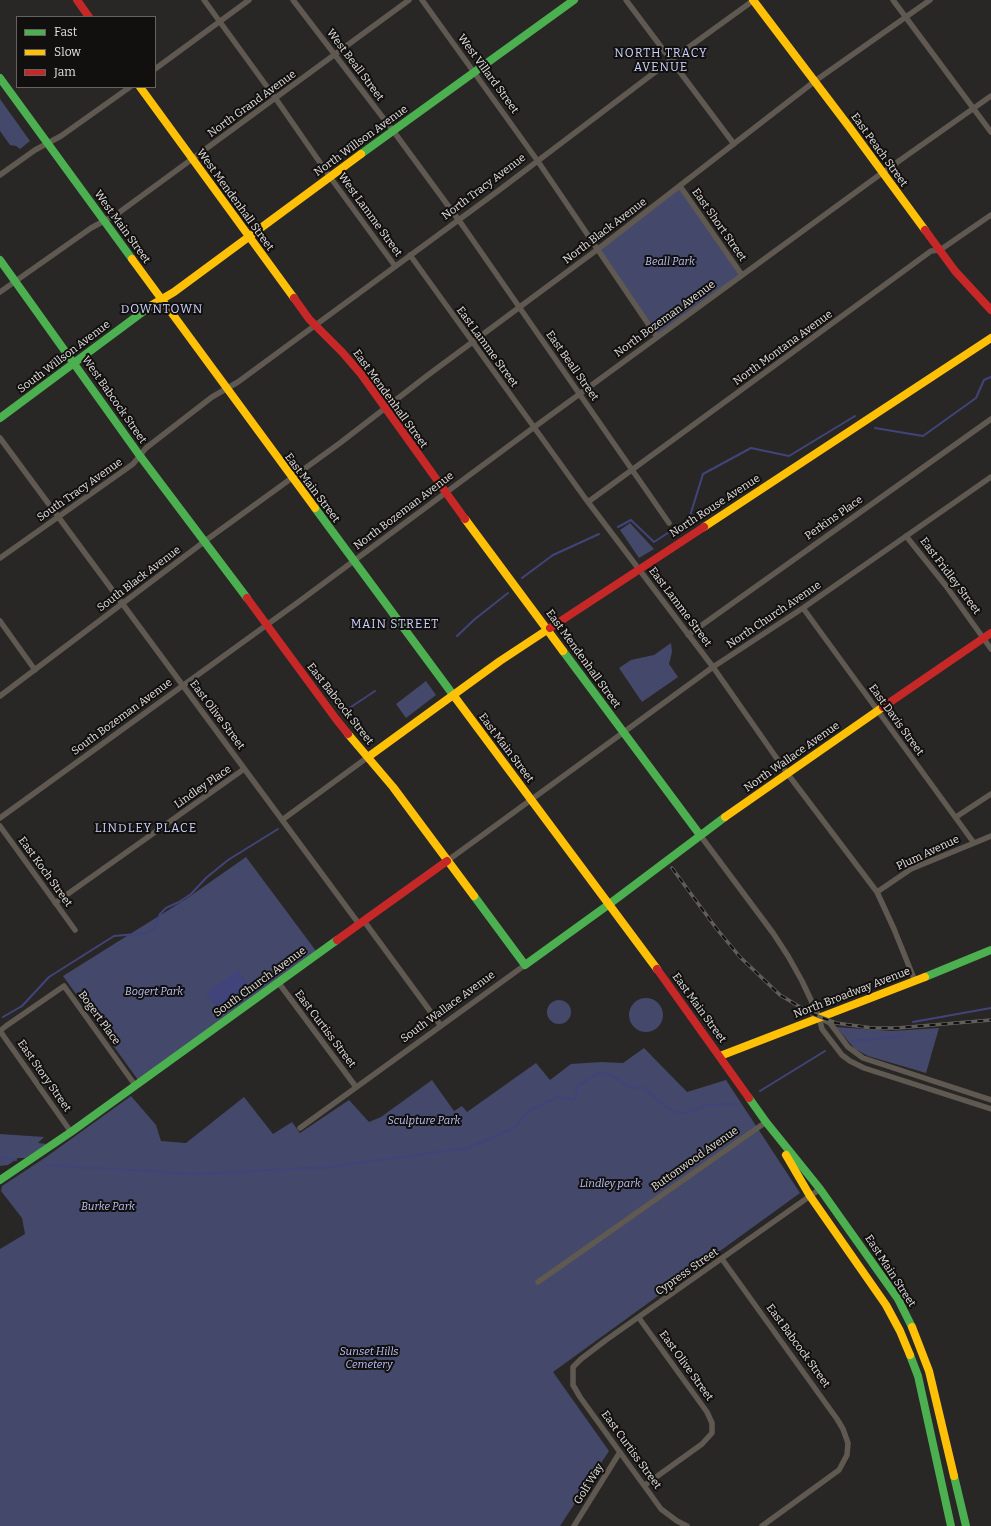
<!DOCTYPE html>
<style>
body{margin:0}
#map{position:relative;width:991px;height:1526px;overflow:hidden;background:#292725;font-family:Bitter,serif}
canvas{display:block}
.legend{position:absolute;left:16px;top:16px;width:140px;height:72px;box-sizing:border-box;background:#12100f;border:1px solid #656361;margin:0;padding:5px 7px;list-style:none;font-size:12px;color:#e2e0dd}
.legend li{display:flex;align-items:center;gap:8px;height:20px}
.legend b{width:20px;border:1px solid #656361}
</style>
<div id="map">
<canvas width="991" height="1526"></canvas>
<ul class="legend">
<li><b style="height:5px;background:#4caf50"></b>Fast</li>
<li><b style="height:5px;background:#ffc107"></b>Slow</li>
<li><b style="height:5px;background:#c62828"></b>Jam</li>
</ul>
</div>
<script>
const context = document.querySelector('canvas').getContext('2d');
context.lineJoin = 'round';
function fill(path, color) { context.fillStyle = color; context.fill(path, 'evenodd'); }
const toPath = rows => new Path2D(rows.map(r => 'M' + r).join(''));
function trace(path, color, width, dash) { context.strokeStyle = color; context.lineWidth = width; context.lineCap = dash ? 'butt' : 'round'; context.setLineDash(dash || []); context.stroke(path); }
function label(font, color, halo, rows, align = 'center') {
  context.font = font + ' Bitter,serif'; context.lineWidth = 4; context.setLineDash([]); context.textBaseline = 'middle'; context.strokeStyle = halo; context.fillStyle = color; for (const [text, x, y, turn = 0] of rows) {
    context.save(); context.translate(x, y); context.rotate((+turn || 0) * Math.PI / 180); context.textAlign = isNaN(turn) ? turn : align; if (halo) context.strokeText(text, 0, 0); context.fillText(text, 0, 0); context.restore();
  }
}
const green = toPath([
 [0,99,30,141,20,149,16,146,10,145,0,131],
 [680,186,742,275,657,337,598,249],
 [630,523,654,549,639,558,620,530],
 [671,643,672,652,669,664,678,677,642,702,619,668,631,660,654,655],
 [426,681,436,695,406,718,396,704],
 [246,857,316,951,138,1080,63,976,186,899],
 '629 1015a17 17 0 1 1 34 0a17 17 0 1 1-34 0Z',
 '547 1012a12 12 0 1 1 24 0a12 12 0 1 1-24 0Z',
 [836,1027,892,1031,939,1028,926,1073,868,1056,855,1049],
 [644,1048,687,1092,726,1080,800,1193,553,1372,609,1451,560,1526,0,1526,0,1249,25,1234,22,1218,1,1191,2,1186,46,1157,131,1096,156,1125,161,1141,186,1143,244,1097,273,1134,292,1122,300,1133,349,1100,369,1122,381,1117,432,1080,454,1111,462,1106,467,1112,536,1063,550,1080,571,1064,601,1062,623,1063],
 [0,1134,44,1137,38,1143,47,1144,25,1158,18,1158,8,1165,0,1166]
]);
const water = toPath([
 [238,970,249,985,217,1008,206,993]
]);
const stream = toPath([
 [875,428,923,436,976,398,984,380,991,377],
 [618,527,631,520,654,542,689,519,703,474,751,448,789,456,855,416],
 [522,578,553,555,599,534],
 [457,636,475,619,508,593],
 [342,713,375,691],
 [3,1017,22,1006,49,977,114,936,148,933,155,928,160,914,166,908,179,902,191,894,206,878,228,860,278,829],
 [913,1022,991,1008],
 [852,1041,904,1036],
 [760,1091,825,1051],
 [0,1157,16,1160],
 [46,1165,197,1174,330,1167,467,1148,514,1128,529,1111,557,1097,574,1100,579,1085,599,1073,612,1075,628,1087,644,1088,667,1108,682,1114,708,1105,738,1104]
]);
const street = toPath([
 [204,0,276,99,330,177,395,266],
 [293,0,397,136,463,226,669,523],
 [422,0,537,160,657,337],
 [626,0,734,144],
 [893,0,991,132],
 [155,69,249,0],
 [0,175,35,150,61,136,130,87],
 [680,186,742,275],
 [410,255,585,498,713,667,787,773,877,892,894,929,915,981],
 [0,292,91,228,117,214,409,0],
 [0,438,359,924],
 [588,502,931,251,940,250,991,215],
 [906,536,946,586,991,649],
 [0,558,133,464,146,448,212,397,238,382,498,191,671,60,754,0],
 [803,608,974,843],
 [0,621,35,670],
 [688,635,991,419],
 [0,696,205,541,340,443,428,375,598,249,815,81,930,0],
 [956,817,991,794],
 [0,818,297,603,533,428,882,173,991,96],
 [282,820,368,757],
 [0,826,75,930],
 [700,835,773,933,788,956,802,981,819,1017,822,1029,842,1055,850,1061,864,1068,991,1109],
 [447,861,713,667,803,608,991,477],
 [877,892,911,869,991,836],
 [55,903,244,769],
 [364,921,441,1026],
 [278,982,356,1087],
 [819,1017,830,1023,848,1047,863,1058,991,1100],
 [0,1031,6,1026,64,986,135,1085],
 [0,1031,71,1132],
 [300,1128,525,965],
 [722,1259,837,1419,843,1429,848,1443,847,1455,839,1470,762,1526],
 [538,1282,766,1122],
 [639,1318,707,1412,712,1423,712,1433,702,1444,645,1485],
 [574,1526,620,1452],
 [687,1526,677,1521,661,1509,580,1397,573,1385,573,1367,581,1359,606,1340,820,1189]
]);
const fast = toPath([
 [0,78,132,259],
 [361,154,574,0],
 [0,260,140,456,247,598],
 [0,418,152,305],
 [315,508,454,696],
 [563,651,700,835],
 [474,896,525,965,608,905,725,817],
 [925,977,991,950],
 [749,1098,766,1122,820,1189,898,1299,912,1327],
 [0,1180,71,1132,337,940],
 [910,1355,918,1376,951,1526],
 [954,1476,966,1526]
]);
const slow = toPath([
 [753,0,850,128,925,230],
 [140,87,294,298],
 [132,259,315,508],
 [152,305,174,292,361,154],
 [465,519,563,651],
 [704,527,991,338],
 [454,696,657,969],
 [348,734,393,787,474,896],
 [368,757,500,661,550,628],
 [725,817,883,707],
 [720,1056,925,977],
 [786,1155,810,1196,886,1305,900,1331,910,1355],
 [912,1327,929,1371,954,1476]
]);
const jam = toPath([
 [77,0,89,17],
 [925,230,955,271,991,310],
 [294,298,309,319,342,352,361,374,465,519],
 [247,598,336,719,348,734],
 [550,628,704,527],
 [883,707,991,633],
 [337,940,447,861],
 [657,969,749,1098]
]);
const rail = toPath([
 [672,868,716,928,740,957,780,995,810,1013,836,1023,872,1028,897,1028,991,1020]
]);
const streetNames = [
 ["West Beall Street",355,65,53],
 ["West Villard Street",488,74,54],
 ["North Grand Avenue",252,104,-36],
 ["North Willson Avenue",361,141,-36],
 ["East Peach Street",879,150,54],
 ["North Tracy Avenue",484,187,-37],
 ["West Mendenhall Street",235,200,54],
 ["West Lamme Street",370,215,54],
 ["East Short Street",719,225,55],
 ["West Main Street",122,227,54],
 ["North Black Avenue",605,231,-37],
 ["North Bozeman Avenue",665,319,-36],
 ["East Lamme Street",487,347,54],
 ["North Montana Avenue",783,348,-36],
 ["South Willson Avenue",64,357,-37],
 ["East Beall Street",572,366,55],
 ["East Mendenhall Street",390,399,54],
 ["West Babcock Street",114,400,55],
 ["East Main Street",312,488,53],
 ["South Tracy Avenue",80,490,-35],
 ["North Rouse Avenue",715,506,-33],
 ["North Bozeman Avenue",404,511,-37],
 ["Perkins Place",834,518,-35],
 ["East Fridley Street",950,576,53],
 ["South Black Avenue",139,579,-37],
 ["East Lamme Street",680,607,53],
 ["North Church Avenue",774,615,-34],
 ["East Mendenhall Street",583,659,54],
 ["East Babcock Street",340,704,52],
 ["East Olive Street",217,715,53],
 ["South Bozeman Avenue",122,717,-36],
 ["East Davis Street",896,720,54],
 ["East Main Street",506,748,53],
 ["North Wallace Avenue",792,757,-35],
 ["Lindley Place",203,787,-35],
 ["Plum Avenue",928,853,-25],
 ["East Koch Street",45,872,54],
 ["South Church Avenue",260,982,-36],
 ["North Broadway Avenue",852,993,-21],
 ["South Wallace Avenue",448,1007,-36],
 ["East Main Street",699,1008,54],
 ["Bogert Place",99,1018,54],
 ["East Curtiss Street",325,1029,53],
 ["East Story Street",44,1076,55],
 ["Buttonwood Avenue",695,1159,-35],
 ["East Main Street",890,1271,57],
 ["Cypress Street",687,1272,-35],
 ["East Babcock Street",798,1346,54],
 ["East Olive Street",686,1366,54],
 ["East Curtiss Street",631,1450,54],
 ["Golf Way",589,1484,-58]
];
const parkNames = [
 ["Beall Park",670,262],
 ["Bogert Park",154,992],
 ["Sculpture Park",424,1121],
 ["Lindley park",610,1184],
 ["Burke Park",108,1207],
 ["Sunset Hills",369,1352],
 ["Cemetery",369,1365]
];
const neighbourhoodNames = [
 ["NORTH TRACY",661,54],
 ["AVENUE",661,68],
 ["DOWNTOWN",162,310],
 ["MAIN STREET",395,625],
 ["LINDLEY PLACE",146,829]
];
fill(green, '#44486a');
fill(water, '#41447a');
trace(stream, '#41447a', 2);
trace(street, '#5f5951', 5.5);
trace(fast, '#4caf50', 8);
trace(slow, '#ffc107', 8);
trace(jam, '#c62828', 8);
trace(rail, '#615e5a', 3.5);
trace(rail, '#12100f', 2, [6]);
label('11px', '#e2e0dd', '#12100f', streetNames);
label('italic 11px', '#b8c0f6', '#12100f', parkNames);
context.letterSpacing = '1px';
label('12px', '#ccd3fe', '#12100f', neighbourhoodNames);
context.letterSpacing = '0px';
</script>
